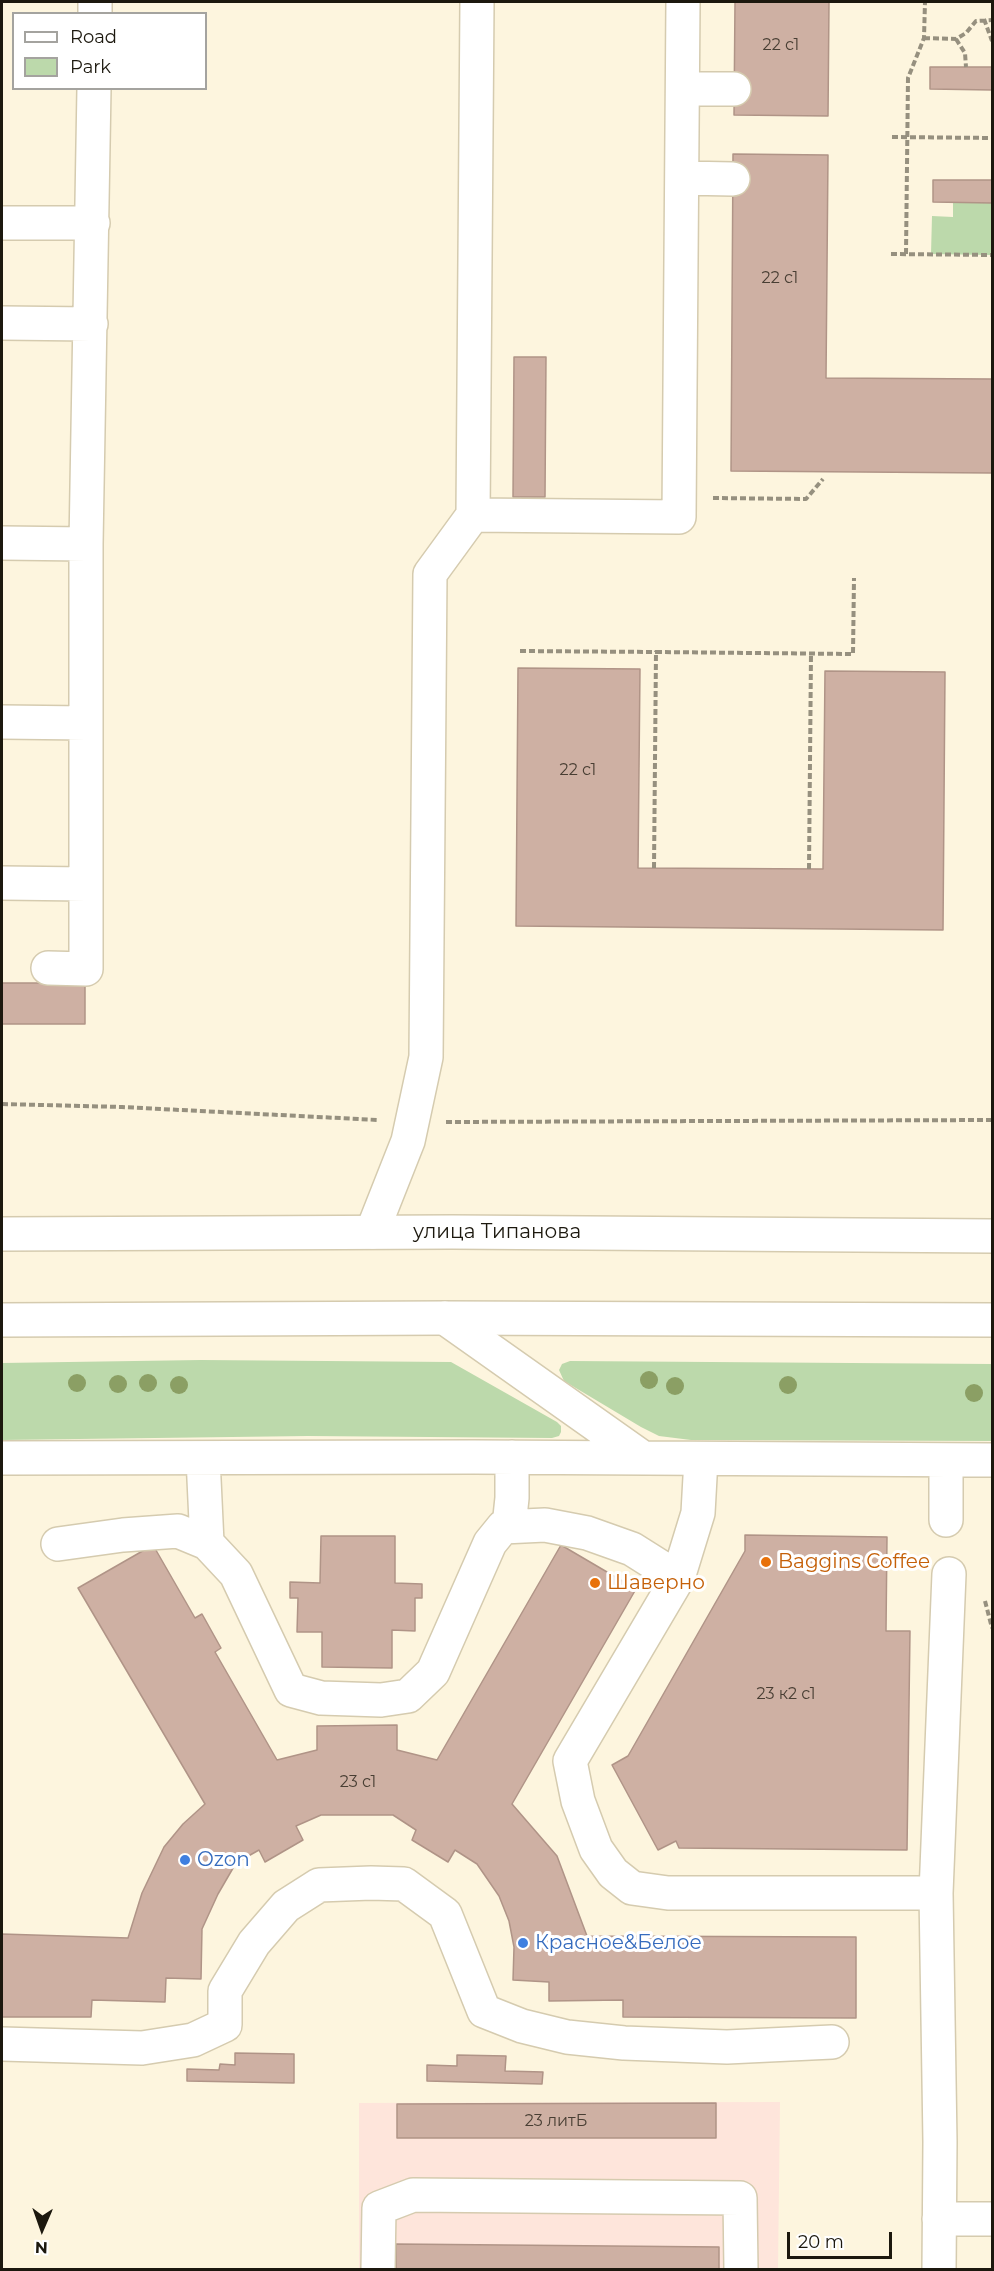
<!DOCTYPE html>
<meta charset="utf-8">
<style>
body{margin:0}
#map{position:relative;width:994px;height:2271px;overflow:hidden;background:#fdf5de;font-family:Montserrat,sans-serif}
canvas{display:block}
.frame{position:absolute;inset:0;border:3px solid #1c180e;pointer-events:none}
.legend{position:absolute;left:12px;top:12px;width:195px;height:78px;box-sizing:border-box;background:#fff;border:2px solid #a4a39f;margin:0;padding:8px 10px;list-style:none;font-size:18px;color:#1c180e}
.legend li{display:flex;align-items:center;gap:12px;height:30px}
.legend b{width:30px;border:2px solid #a4a39f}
.north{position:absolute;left:12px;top:2199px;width:60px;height:60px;-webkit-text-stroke:4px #fff;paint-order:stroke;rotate:182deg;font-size:16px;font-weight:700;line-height:24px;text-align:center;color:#1c180e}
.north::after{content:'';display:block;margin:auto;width:21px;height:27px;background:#1c180e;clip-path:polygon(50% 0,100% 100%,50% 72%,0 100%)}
.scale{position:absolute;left:787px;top:2232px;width:105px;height:27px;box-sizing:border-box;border:3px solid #1c180e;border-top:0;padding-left:8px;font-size:18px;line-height:21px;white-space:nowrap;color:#1c180e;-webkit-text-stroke:4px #fff;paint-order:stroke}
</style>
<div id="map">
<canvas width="994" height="2271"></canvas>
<div class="frame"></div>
<ul class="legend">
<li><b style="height:8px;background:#fff"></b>Road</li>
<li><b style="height:16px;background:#bcd9ab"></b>Park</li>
</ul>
<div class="north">N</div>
<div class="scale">20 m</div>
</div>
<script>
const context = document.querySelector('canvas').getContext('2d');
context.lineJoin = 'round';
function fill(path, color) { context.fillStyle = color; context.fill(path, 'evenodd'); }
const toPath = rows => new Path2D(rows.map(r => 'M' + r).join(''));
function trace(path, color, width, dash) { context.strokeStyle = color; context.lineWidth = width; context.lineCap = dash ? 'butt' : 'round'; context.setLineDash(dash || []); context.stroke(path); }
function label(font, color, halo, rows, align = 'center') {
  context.font = font + ' Montserrat,sans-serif'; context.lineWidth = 6; context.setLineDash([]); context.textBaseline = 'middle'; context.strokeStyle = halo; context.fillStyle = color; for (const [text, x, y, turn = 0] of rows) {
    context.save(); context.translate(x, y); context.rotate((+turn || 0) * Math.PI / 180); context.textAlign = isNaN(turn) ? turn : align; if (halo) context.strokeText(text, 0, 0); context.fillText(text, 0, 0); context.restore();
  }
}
const industrial = toPath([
 [780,2102,778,2269,359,2270,359,2103]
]);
const green = toPath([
 [953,203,992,203,992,255,931,254,932,216,953,217],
 [201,1360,451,1362,557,1422,561,1426,561,1432,559,1436,552,1438,308,1436,2,1440,2,1363],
 [570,1361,992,1364,992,1441,691,1440,659,1436,641,1427,564,1381,559,1370,562,1364]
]);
const building = toPath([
 [735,2,829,2,828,116,734,115,735,2],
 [930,67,992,67,992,90,930,89,930,67],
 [733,154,828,155,826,378,992,379,992,473,731,471,733,154],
 [933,180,992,180,992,203,933,202,933,180],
 [514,357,546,357,545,497,513,497,514,357],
 [518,668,640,669,638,868,823,869,825,671,945,672,943,930,516,926,518,668],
 [2,983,85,983,85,1024,2,1024,2,983],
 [745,1535,887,1537,886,1631,910,1631,907,1850,679,1848,676,1841,658,1850,612,1765,628,1756,745,1551,745,1535],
 [321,1536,395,1536,395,1583,422,1584,422,1598,415,1598,415,1631,392,1630,392,1668,322,1667,322,1632,297,1632,298,1598,290,1598,290,1582,320,1583,321,1536],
 [153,1545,195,1618,202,1614,221,1648,215,1652,277,1760,317,1750,317,1726,397,1725,397,1750,437,1760,561,1545,636,1589,512,1804,557,1856,587,1936,856,1937,856,2018,623,2017,623,2000,549,2001,549,1982,513,1980,514,1947,509,1921,499,1896,477,1864,455,1850,448,1862,412,1840,416,1830,393,1815,321,1815,296,1826,303,1840,265,1862,259,1850,236,1863,218,1894,202,1929,201,1979,166,1978,165,2002,92,2000,91,2017,2,2017,2,1934,128,1938,142,1893,164,1847,183,1824,205,1804,78,1588,153,1545],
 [235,2053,294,2054,294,2083,187,2081,187,2069,219,2070,220,2064,235,2065,235,2053],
 [457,2055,506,2056,505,2071,543,2072,542,2084,427,2081,427,2065,457,2066,457,2055],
 [716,2103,716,2138,397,2138,397,2104,716,2103],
 [396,2244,719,2247,719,2270,396,2270,396,2244]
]);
const path = toPath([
 [984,19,992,41],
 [924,38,956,39,966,33,976,21,992,20],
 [956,39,965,53,966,67],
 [892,137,992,138],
 [891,254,992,255],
 [906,254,908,78,924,38,925,2],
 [713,498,806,499,823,479],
 [520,651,656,652],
 [654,868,656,652,853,654,854,578],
 [809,869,811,654],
 [2,1104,122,1107,378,1120],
 [446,1122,992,1120],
 [985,1601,992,1628]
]);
const minor = toPath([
 [95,2,95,14],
 [477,2,473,515,679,517,683,2],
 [683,89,734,89],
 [682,178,733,179],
 [2,223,93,223],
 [2,323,91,324],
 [2,543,86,544],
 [2,722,86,723],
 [2,883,86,884],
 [48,968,86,969,86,544,94,88],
 [372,1232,408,1141,426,1057,430,574,473,515],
 [445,1318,643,1458],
 [2,1458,474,1457,992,1460],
 [203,1458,207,1543],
 [701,1459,698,1513,678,1578,570,1761,578,1801,596,1849,613,1873,632,1888,668,1893,936,1893],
 [946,1460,946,1520],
 [509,1526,512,1498,512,1457],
 [58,1544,123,1535,178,1531,207,1543,236,1574,291,1690,321,1698,381,1700,408,1696,433,1672,490,1543,503,1527,545,1525,587,1533,632,1549,678,1578],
 [2,2044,142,2048,193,2040,225,2025,225,1991,254,1943,286,1906,319,1885,371,1883,404,1884,445,1914,484,2011,522,2026,567,2037,624,2043,727,2047,832,2042],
 [939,2219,992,2219],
 [378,2270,379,2208,413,2195,740,2198,741,2270],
 [939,2270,940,2142,936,1893,949,1574]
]);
const major = toPath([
 [2,1234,452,1232,992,1236],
 [2,1320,445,1318,992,1320]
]);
const trees = [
 [649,1380],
 [77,1383],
 [148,1383],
 [118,1384],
 [179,1385],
 [788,1385],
 [675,1386],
 [974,1393]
];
const markers = [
 [766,1562,6,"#e8710a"],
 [595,1583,6,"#e8710a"],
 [185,1860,6,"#3f7fe0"],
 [523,1943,6,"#3f7fe0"]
];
const numberNames = [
 ["22 с1",781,45],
 ["22 с1",780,278],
 ["22 с1",578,770],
 ["23 к2 с1",786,1694],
 ["23 с1",358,1782],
 ["23 литБ",556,2121]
];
const streetNames = [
 ["улица Типанова",497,1232]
];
const foodNames = [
 ["Baggins Coffee",778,1562],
 ["Шаверно",607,1583]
];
const shopNames = [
 ["Ozon",197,1860],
 ["Красное&Белое",535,1943]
];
fill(industrial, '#fee5db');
fill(green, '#bcd9ab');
fill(building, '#ceb0a3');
trace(building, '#b09487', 1.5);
trace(minor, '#d5cbaf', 36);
trace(major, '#d5cbaf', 36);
trace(path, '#96907f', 4, [6, 3]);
trace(minor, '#fff', 33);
trace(major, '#fff', 33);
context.fillStyle = '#8b9f64';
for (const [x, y] of trees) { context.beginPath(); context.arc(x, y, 9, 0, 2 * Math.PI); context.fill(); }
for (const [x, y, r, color] of markers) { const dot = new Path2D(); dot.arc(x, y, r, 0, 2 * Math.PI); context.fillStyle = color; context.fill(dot); trace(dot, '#fff', 2); }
label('16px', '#483e33', null, numberNames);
label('20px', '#1c180e', '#fff', streetNames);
label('20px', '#c56008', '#fff', foodNames, 'left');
label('20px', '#366cbe', '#fff', shopNames, 'left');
</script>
